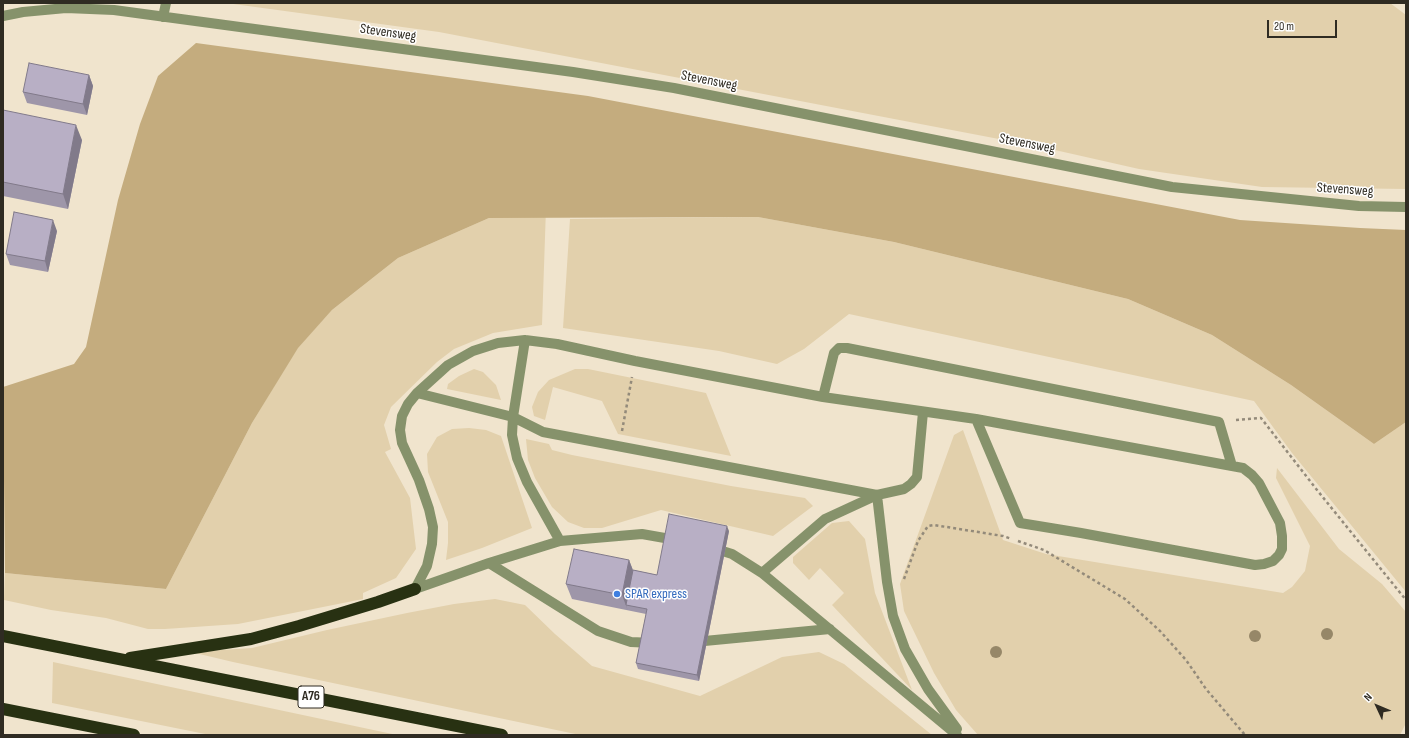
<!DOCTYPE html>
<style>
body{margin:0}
#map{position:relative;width:1409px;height:738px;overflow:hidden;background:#f0e4cd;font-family:"Sofia Sans Condensed",sans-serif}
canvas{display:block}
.frame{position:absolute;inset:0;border:4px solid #2f2b22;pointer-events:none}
.north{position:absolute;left:1357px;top:686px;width:40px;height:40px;-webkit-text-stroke:3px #fff;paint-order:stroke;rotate:314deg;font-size:11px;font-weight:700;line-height:16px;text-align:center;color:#2f2b22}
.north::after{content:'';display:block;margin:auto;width:14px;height:18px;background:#2f2b22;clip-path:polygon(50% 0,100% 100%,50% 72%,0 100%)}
.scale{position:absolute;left:1267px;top:20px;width:70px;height:18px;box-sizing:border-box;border:2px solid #2f2b22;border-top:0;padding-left:5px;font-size:12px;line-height:14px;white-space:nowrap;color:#2f2b22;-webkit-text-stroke:3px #fff;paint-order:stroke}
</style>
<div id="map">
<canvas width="1409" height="738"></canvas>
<div class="frame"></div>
<div class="north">N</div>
<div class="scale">20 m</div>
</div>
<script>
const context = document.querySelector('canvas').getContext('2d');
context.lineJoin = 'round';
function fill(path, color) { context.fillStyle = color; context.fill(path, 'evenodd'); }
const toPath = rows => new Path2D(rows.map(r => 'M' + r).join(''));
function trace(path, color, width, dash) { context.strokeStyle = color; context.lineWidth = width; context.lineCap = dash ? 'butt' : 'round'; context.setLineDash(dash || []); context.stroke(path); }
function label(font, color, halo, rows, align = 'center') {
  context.font = font + ' "Sofia Sans Condensed",sans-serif'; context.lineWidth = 3; context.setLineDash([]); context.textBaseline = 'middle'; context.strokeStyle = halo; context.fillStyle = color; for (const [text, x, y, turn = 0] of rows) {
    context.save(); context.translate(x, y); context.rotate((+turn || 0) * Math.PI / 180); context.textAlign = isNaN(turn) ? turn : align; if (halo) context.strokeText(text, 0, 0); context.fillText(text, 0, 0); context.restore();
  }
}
const green = toPath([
 [226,3,1390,3,1406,15,1406,189,1262,187,1139,169,1046,148,439,32],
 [546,208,542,325,493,333,454,349,437,362,391,407,384,425,391,449,385,452,410,498,416,549,396,578,363,593,363,599,238,624,165,629,148,629,106,618,51,610,4,600,5,573,166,589,252,423,297,348,332,310,398,258,489,218],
 [758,217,894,242,1128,299,1212,335,1291,385,1374,444,1406,422,1406,592,1292,453,1254,401,849,314,804,349,777,364,719,351,563,328,570,219],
 [474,369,483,372,496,385,501,400,447,389,448,384,459,376],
 [575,369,588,369,706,393,731,456,618,434,602,401,553,387,545,420,534,416,532,407,538,392,549,380],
 [469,428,486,430,501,436,532,528,482,548,446,560,448,543,448,522,428,472,427,454,437,437,452,429],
 [963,430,1003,540,1046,554,1283,593,1292,587,1305,571,1310,546,1276,478,1277,468,1339,549,1382,584,1406,612,1406,723,1400,735,978,735,956,710,934,673,904,611,900,584,954,435],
 [526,439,549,444,552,450,572,455,731,486,805,498,813,506,773,536,661,510,602,528,584,528,568,522,552,507,535,478,528,460],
 [849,521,865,539,875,593,912,690,832,605,844,593,820,568,809,580,793,563,793,557,832,523],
 [495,599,525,605,555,634,592,666,700,696,782,657,819,652,844,664,932,735,580,735,233,662,191,652,252,648,327,630,407,613,454,604],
 [53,662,397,735,210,735,52,703]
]);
const forest = toPath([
 [196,43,588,96,1240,220,1360,228,1406,230,1406,422,1374,444,1291,385,1212,335,1128,299,894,242,758,217,489,218,398,258,332,310,298,348,252,423,166,589,5,573,3,387,74,364,86,347,118,200,140,124,158,76]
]);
const path = toPath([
 [1236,420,1261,418,1317,490,1406,600],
 [622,431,632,377],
 [1018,541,1044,550,1125,599,1160,631,1186,660,1206,689,1245,735],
 [904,579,918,541,928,526,934,525,1003,536,1012,539]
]);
const minor = toPath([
 [3,16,23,12,66,8,114,10,573,72,674,88,1172,187,1359,206,1406,207],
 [163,17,166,3],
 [525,340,513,417,512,435,517,458,527,482,560,541],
 [417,393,513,417,543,432,877,495],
 [823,397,834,353,839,348,847,348,1219,422,1232,466,1243,468,1252,475,1259,483,1280,523,1282,536,1282,549,1279,555,1273,561,1264,564,1255,565,1081,533,1020,523,976,419],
 [877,495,887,582,893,616,905,649,928,689,957,729],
 [713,548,732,554,762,573,957,735],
 [489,563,598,631,631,642,653,643],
 [762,573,825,519,877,495,904,489,911,484,917,477,923,412],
 [415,589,427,566,432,544,433,527,429,509,419,480,402,443,400,430,402,416,408,404,417,393,448,365,473,351,498,343,525,340,557,344,635,361,823,397,976,419,1232,466],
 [415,589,489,563,560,541,642,534,676,540],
 [694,642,830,629]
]);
const highway = toPath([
 [3,636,502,735],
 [130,658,251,639,299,626,378,602,415,589],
 [3,709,134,735]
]);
const trees = [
 [1327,634],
 [1255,636],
 [996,652]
];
const wall = toPath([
 [89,75,93,86,87,115,27,103,23,92],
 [3,110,82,140,68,209,3,196],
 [57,231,48,272,10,265,6,254],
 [729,531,699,681,638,669,636,663,646,614,572,599,566,584,629,560,633,570,657,575]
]);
const shadedWall = toPath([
 [89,75,93,86,87,115,83,104],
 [76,125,82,140,68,209,63,194],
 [53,220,57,231,48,272,45,261],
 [727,526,729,531,699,681,697,675],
 [629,560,635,576,626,605,628,611,622,595]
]);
const building = toPath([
 [29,63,89,75,83,104,23,92,29,63],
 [3,110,76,125,63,194,3,182,3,110],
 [14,212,53,220,45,261,6,254,14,212],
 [669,514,727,526,697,675,636,663,647,609,626,605,633,570,657,575,669,514],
 [574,549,629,560,622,595,566,584,574,549]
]);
const markers = [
 [617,594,4,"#3f7fe0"]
];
const shields = [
 [311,697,26]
];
const shieldNames = [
 ["A76",311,697]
];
const streetNames = [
 ["Stevensweg",388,33,8],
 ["Stevensweg",709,81,11],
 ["Stevensweg",1027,144,11],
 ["Stevensweg",1345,190,4]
];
const shopNames = [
 ["SPAR express",625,594]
];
fill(green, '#e2d0ac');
fill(forest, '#c4ac7e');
trace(path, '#938a7a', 2.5, [3, 3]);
trace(minor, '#86926b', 10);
trace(highway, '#283112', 12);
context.fillStyle = '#968768';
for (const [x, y] of trees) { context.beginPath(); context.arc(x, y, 6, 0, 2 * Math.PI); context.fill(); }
fill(wall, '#9e96a9');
fill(shadedWall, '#817a8a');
fill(building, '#b8afc5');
trace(building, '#817a8a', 1);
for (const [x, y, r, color] of markers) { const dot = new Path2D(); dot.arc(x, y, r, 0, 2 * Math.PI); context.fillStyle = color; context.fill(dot); trace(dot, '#fff', 1.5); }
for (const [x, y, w] of shields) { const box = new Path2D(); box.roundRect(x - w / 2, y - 11, w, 22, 3); context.fillStyle = '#fff'; context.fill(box); trace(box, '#2f2b22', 1); }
label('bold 13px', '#2f2b22', null, shieldNames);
label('14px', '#2f2b22', '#fff', streetNames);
label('14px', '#366cbe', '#fff', shopNames, 'left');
</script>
